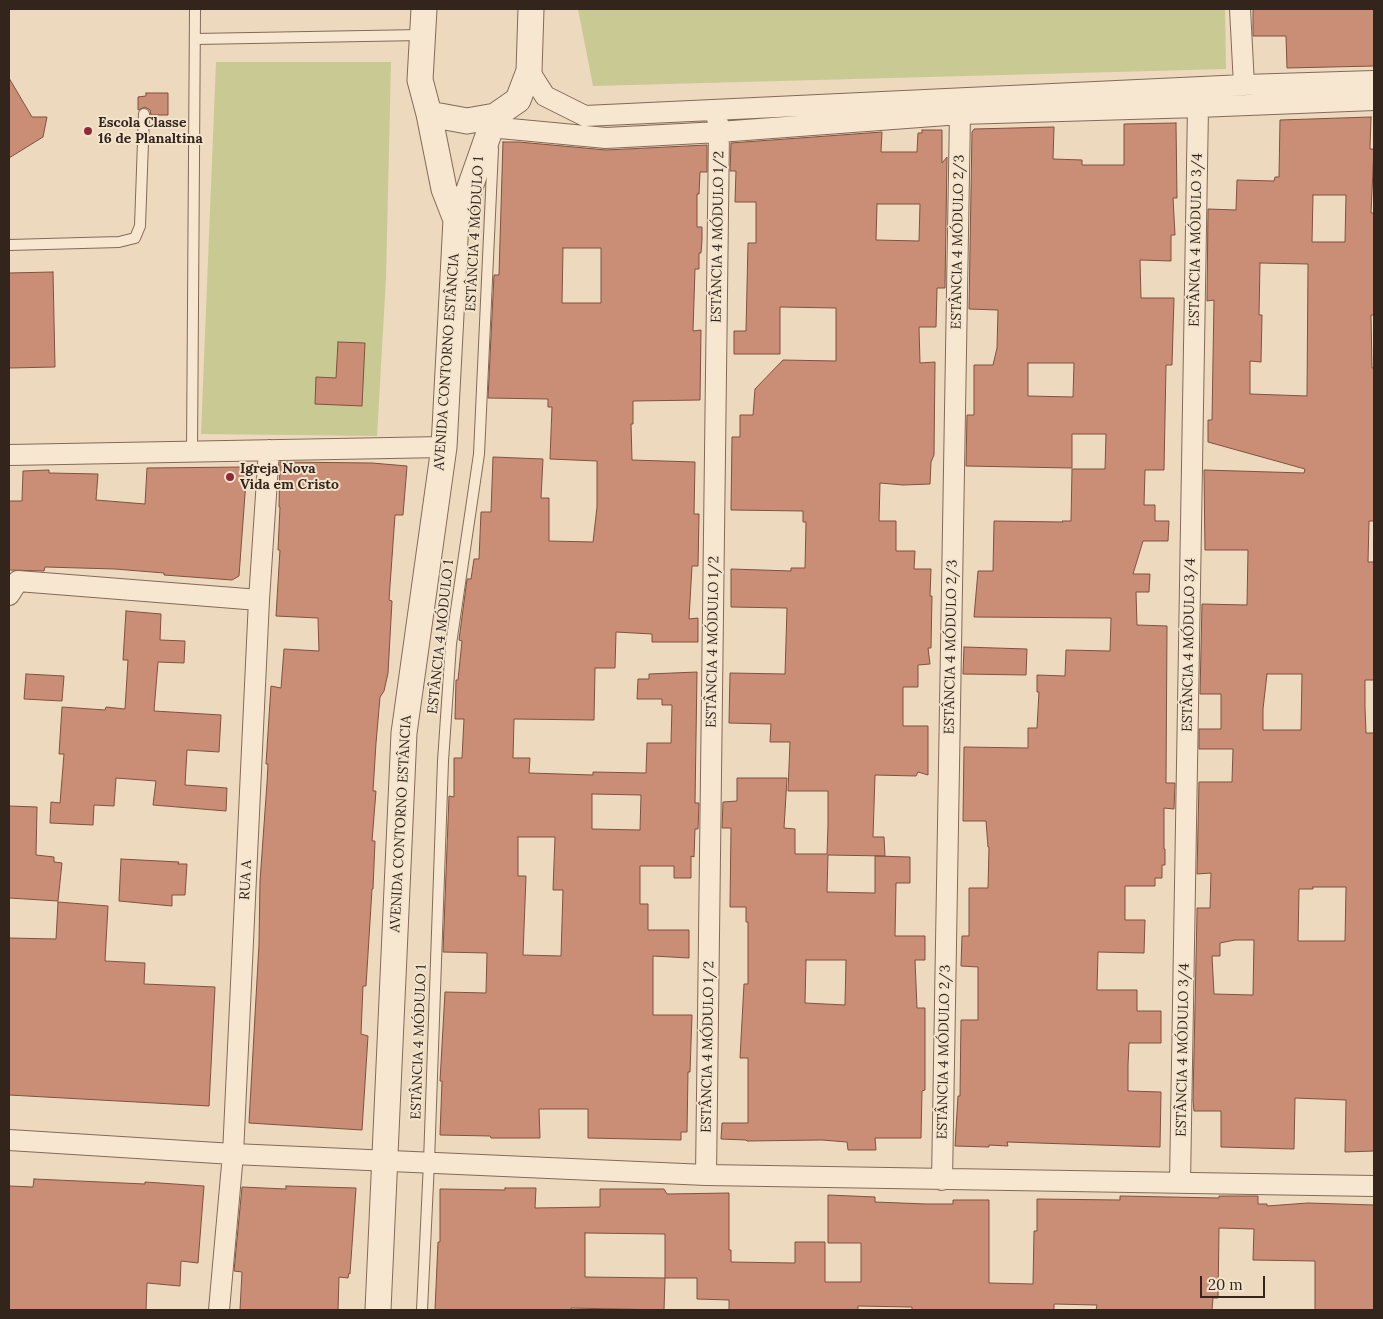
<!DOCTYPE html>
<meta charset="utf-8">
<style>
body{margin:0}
#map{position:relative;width:1383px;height:1319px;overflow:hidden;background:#ecd9be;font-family:Lora,serif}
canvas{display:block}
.frame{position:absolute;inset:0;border:10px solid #33241c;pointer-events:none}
.scale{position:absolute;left:1200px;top:1276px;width:65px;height:22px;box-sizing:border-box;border:2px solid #33241c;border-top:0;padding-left:6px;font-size:15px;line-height:18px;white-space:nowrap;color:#33241c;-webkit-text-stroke:4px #f3e4cd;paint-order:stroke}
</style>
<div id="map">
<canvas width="1383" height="1319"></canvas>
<div class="frame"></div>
<div class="scale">20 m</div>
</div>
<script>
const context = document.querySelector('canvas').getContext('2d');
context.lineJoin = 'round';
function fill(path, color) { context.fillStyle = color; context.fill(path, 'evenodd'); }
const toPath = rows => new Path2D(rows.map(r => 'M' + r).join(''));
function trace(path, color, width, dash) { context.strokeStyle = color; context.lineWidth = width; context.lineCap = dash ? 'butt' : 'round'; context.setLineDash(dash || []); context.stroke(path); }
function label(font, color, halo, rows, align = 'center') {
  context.font = font + ' Lora,serif'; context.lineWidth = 4; context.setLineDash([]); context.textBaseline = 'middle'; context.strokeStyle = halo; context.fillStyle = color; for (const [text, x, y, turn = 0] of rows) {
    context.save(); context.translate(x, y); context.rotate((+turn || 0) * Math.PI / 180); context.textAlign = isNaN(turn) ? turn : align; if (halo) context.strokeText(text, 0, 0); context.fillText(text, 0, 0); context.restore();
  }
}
const green = toPath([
 [578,9,1225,9,1226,69,593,86],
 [216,62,391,62,386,278,377,436,201,434]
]);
const building = toPath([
 [1253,9,1374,9,1374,66,1287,68,1286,36,1253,36,1253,9],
 [9,78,32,117,47,117,43,137,9,158,9,78],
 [146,93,168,93,168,115,151,115,150,110,145,107,138,110,138,97,146,96,146,93],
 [1371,117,1370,149,1374,149,1371,213,1374,213,1374,315,1371,315,1372,368,1374,368,1374,521,1369,521,1368,562,1374,562,1374,680,1365,680,1365,707,1366,733,1374,733,1374,1151,1345,1152,1346,1100,1295,1098,1294,1149,1221,1147,1221,1111,1194,1111,1193,1100,1197,913,1197,908,1210,908,1211,873,1197,874,1199,782,1232,782,1233,749,1199,749,1199,729,1221,729,1221,694,1200,694,1202,604,1247,605,1248,550,1205,550,1204,470,1304,473,1305,469,1208,442,1208,420,1212,420,1214,300,1207,301,1208,209,1236,210,1237,180,1274,181,1275,177,1279,177,1280,120,1371,117],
 [1313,195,1346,195,1345,242,1312,242,1313,195],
 [1260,263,1308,264,1307,396,1250,394,1250,361,1261,362,1262,315,1259,315,1260,263],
 [1267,674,1302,674,1301,730,1263,730,1263,709,1267,674],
 [1313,887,1346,887,1345,941,1298,941,1299,889,1313,889,1313,887],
 [1235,940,1254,940,1253,995,1214,994,1212,956,1220,956,1220,943,1235,940],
 [1176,123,1177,198,1173,198,1175,235,1171,235,1171,261,1140,260,1141,298,1174,298,1172,365,1166,365,1164,470,1145,470,1144,505,1155,505,1155,521,1169,521,1168,541,1143,541,1133,574,1150,574,1149,592,1136,592,1137,625,1167,626,1166,783,1175,783,1174,809,1164,808,1164,849,1165,849,1165,865,1162,865,1162,878,1155,878,1155,886,1125,886,1125,920,1145,920,1144,953,1098,952,1097,990,1137,990,1137,1011,1161,1011,1161,1043,1129,1043,1128,1065,1128,1091,1161,1092,1160,1147,1007,1142,1008,1146,989,1145,989,1147,955,1146,958,1096,960,1096,961,1020,978,1020,978,967,961,966,962,936,969,936,969,888,988,888,989,847,988,847,986,821,963,821,964,747,1028,748,1028,728,1037,728,1039,692,1037,692,1037,675,1065,676,1066,650,1110,651,1111,618,974,617,978,571,993,571,994,521,1063,522,1062,521,1071,521,1072,469,1105,469,1106,434,1072,434,1072,468,966,466,967,415,974,415,974,365,993,365,997,348,998,310,969,309,972,132,974,129,1054,127,1053,159,1082,160,1082,165,1124,165,1124,124,1176,123],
 [1028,363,1074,363,1073,397,1028,396,1028,363],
 [922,130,942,130,942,163,947,157,945,288,937,288,936,327,919,327,920,363,935,362,934,455,931,462,930,484,903,485,880,483,879,521,896,521,896,551,915,551,914,569,931,569,930,596,932,596,931,648,928,648,930,664,918,665,918,687,903,687,903,726,928,726,928,775,918,772,916,776,875,775,873,837,884,837,885,856,828,855,827,892,875,893,875,856,910,857,910,883,896,883,895,936,925,936,925,960,915,960,917,1008,925,1008,925,1090,922,1091,921,1138,875,1138,876,1150,848,1150,847,1142,822,1140,747,1141,746,1140,721,1139,722,1123,748,1123,748,1058,740,1058,744,984,748,984,748,922,746,922,746,907,730,907,731,828,722,828,723,802,737,801,737,778,787,778,784,828,795,829,795,854,827,854,828,826,828,791,788,791,790,742,770,742,771,724,729,723,730,673,785,674,787,608,731,607,731,569,791,571,791,568,805,568,806,522,803,522,803,511,731,510,732,437,740,437,740,415,753,415,755,389,783,360,836,361,836,308,780,307,780,354,734,354,734,331,746,331,748,243,756,243,756,202,735,202,736,171,730,171,731,143,882,132,881,152,917,152,918,133,922,133,922,130],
 [877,204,920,204,919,241,876,240,877,204],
 [806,960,846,960,845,1005,805,1003,806,960],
 [503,142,519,142,606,150,707,145,707,172,700,172,699,194,697,194,697,227,702,227,702,240,701,253,699,253,699,269,695,269,693,331,701,330,700,400,633,401,633,424,631,424,632,460,695,462,694,514,699,514,698,566,692,566,689,619,698,618,698,642,652,642,652,634,616,632,615,668,595,668,594,720,514,719,513,758,530,758,529,773,593,775,593,772,646,773,647,743,671,743,672,705,662,705,662,699,637,699,638,679,649,679,649,674,697,672,695,803,699,803,698,829,695,829,694,857,691,856,691,878,674,878,674,866,640,866,640,904,648,904,648,930,689,930,689,958,653,956,653,1015,692,1015,690,1072,688,1072,687,1132,681,1132,681,1140,588,1138,588,1109,539,1109,540,1138,491,1138,490,1136,440,1135,442,1081,440,1081,445,992,486,993,487,953,443,952,449,796,454,797,454,758,462,758,464,719,455,719,456,680,458,680,462,641,459,640,467,579,471,579,474,559,479,559,481,512,491,512,493,457,543,459,541,498,549,498,549,541,593,542,597,507,597,461,550,459,552,407,548,407,548,399,488,398,494,275,499,275,503,142],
 [563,248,601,248,601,303,562,303,563,248],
 [592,794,641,795,640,830,592,829,592,794],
 [518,837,555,837,553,890,563,890,561,956,523,955,526,876,518,876,518,837],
 [53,272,55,367,9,368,9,273,53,272],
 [338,342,365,343,362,406,315,404,316,377,336,378,338,342],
 [280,462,372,463,407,466,403,515,395,515,389,600,392,601,388,673,384,691,380,697,376,743,373,791,376,791,372,841,375,841,373,889,372,889,366,986,363,986,361,1034,368,1036,362,1130,249,1123,259,944,260,881,267,783,268,764,266,764,271,686,281,688,284,649,319,651,318,618,276,616,280,550,278,550,280,507,279,507,280,462],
 [247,467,239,576,232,580,164,575,164,573,115,569,45,567,44,571,9,570,9,501,22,501,23,471,49,470,49,473,98,474,96,500,145,504,147,468,247,467],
 [126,611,161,614,160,640,185,641,184,663,158,662,154,711,221,715,219,752,187,750,185,785,227,788,226,811,153,805,156,781,116,778,114,806,94,805,93,825,50,823,51,802,60,803,64,754,59,754,62,707,105,710,106,707,125,709,128,660,123,660,126,611],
 [964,647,1027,649,1026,675,963,674,964,647],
 [26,674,64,676,62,701,24,699,26,674],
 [9,806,37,807,36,855,54,857,54,862,62,863,58,901,9,898,9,806],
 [121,859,179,862,178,864,187,864,185,895,172,895,172,906,119,901,121,859],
 [58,902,108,906,105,961,145,963,144,984,215,987,209,1106,9,1095,9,938,56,939,58,902],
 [34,1179,145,1184,145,1182,204,1186,198,1263,181,1261,180,1286,147,1283,146,1310,9,1310,9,1186,33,1187,34,1179],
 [286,1186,356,1188,350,1274,349,1273,348,1278,339,1277,338,1310,240,1310,242,1272,234,1271,242,1187,286,1189,286,1186],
 [505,1188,536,1188,535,1208,600,1207,600,1189,664,1189,667,1194,729,1193,729,1250,731,1250,731,1262,795,1263,795,1242,825,1242,825,1282,861,1282,861,1243,828,1243,828,1195,875,1197,875,1202,926,1204,953,1204,953,1200,989,1200,989,1283,1033,1284,1034,1231,1037,1231,1037,1199,1120,1200,1120,1196,1219,1198,1219,1196,1258,1196,1258,1204,1267,1204,1267,1206,1308,1203,1374,1205,1374,1310,1315,1310,1315,1261,1253,1260,1254,1229,1219,1228,1218,1298,1213,1298,1212,1310,1096,1310,1097,1305,1054,1304,1054,1310,912,1310,912,1307,858,1306,858,1310,729,1310,729,1300,697,1299,697,1278,665,1278,664,1310,571,1308,571,1310,435,1310,438,1242,440,1242,440,1189,505,1190,505,1188],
 [585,1233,665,1234,665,1278,585,1277,585,1233]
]);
const service = toPath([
 [195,39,422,35],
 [9,245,119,242,135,238,140,226,144,114],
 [192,452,195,9],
 [422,1310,429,1162,443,761,451,644,479,454,493,149]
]);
const minor = toPath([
 [1240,9,1244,85],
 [529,71,545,96,585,116,1244,85,1374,81],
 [495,116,500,128,606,138,719,132,960,114,1198,107,1374,100],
 [9,455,444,447],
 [9,595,18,581,259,600],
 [9,1140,233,1154,706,1175,1374,1186],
 [706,1175,719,132,716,110],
 [942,1180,960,114],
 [1180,1183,1198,107],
 [219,1310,233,1154,259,600,269,450]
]);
const tertiary = toPath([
 [424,9,420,80,429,114,444,189,456,220],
 [429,114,467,121,495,116],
 [378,1310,404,733,444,447,456,220,469,190,495,116,518,100,529,71,531,9]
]);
const markers = [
 [88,131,5,"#902a36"],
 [230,477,5,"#902a36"]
];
const poiNames = [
 ["Escola Classe",98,123],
 ["16 de Planaltina",98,139],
 ["Igreja Nova",240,469],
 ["Vida em Cristo",240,485]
];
const streetNames = [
 ["ESTÂNCIA 4 MÓDULO 1",475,234,-87],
 ["ESTÂNCIA 4 MÓDULO 1/2",718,237,-89],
 ["ESTÂNCIA 4 MÓDULO 3/4",1196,240,-89],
 ["ESTÂNCIA 4 MÓDULO 2/3",958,242,-89],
 ["AVENIDA CONTORNO ESTÂNCIA",447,362,-86],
 ["ESTÂNCIA 4 MÓDULO 1",441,637,-84],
 ["ESTÂNCIA 4 MÓDULO 1/2",713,642,-89],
 ["ESTÂNCIA 4 MÓDULO 3/4",1189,645,-89],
 ["ESTÂNCIA 4 MÓDULO 2/3",951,647,-89],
 ["AVENIDA CONTORNO ESTÂNCIA",401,824,-87],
 ["RUA A",246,880,-87],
 ["ESTÂNCIA 4 MÓDULO 1",419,1042,-88],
 ["ESTÂNCIA 4 MÓDULO 1/2",708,1047,-89],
 ["ESTÂNCIA 4 MÓDULO 3/4",1183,1050,-89],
 ["ESTÂNCIA 4 MÓDULO 2/3",944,1052,-89]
];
fill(green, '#c9c993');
fill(building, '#c98e75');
trace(building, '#81513e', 1);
trace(service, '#836a58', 12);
trace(minor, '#836a58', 22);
trace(tertiary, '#836a58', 27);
trace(service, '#f7e7d1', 10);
trace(minor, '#f7e7d1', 20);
trace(tertiary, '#f7e7d1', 25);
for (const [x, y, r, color] of markers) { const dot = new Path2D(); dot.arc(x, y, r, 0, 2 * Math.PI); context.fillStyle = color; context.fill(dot); trace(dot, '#f3e4cd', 2); }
label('bold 14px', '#33241c', '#f3e4cd', poiNames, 'left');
label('14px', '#33241c', '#f3e4cd', streetNames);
</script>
